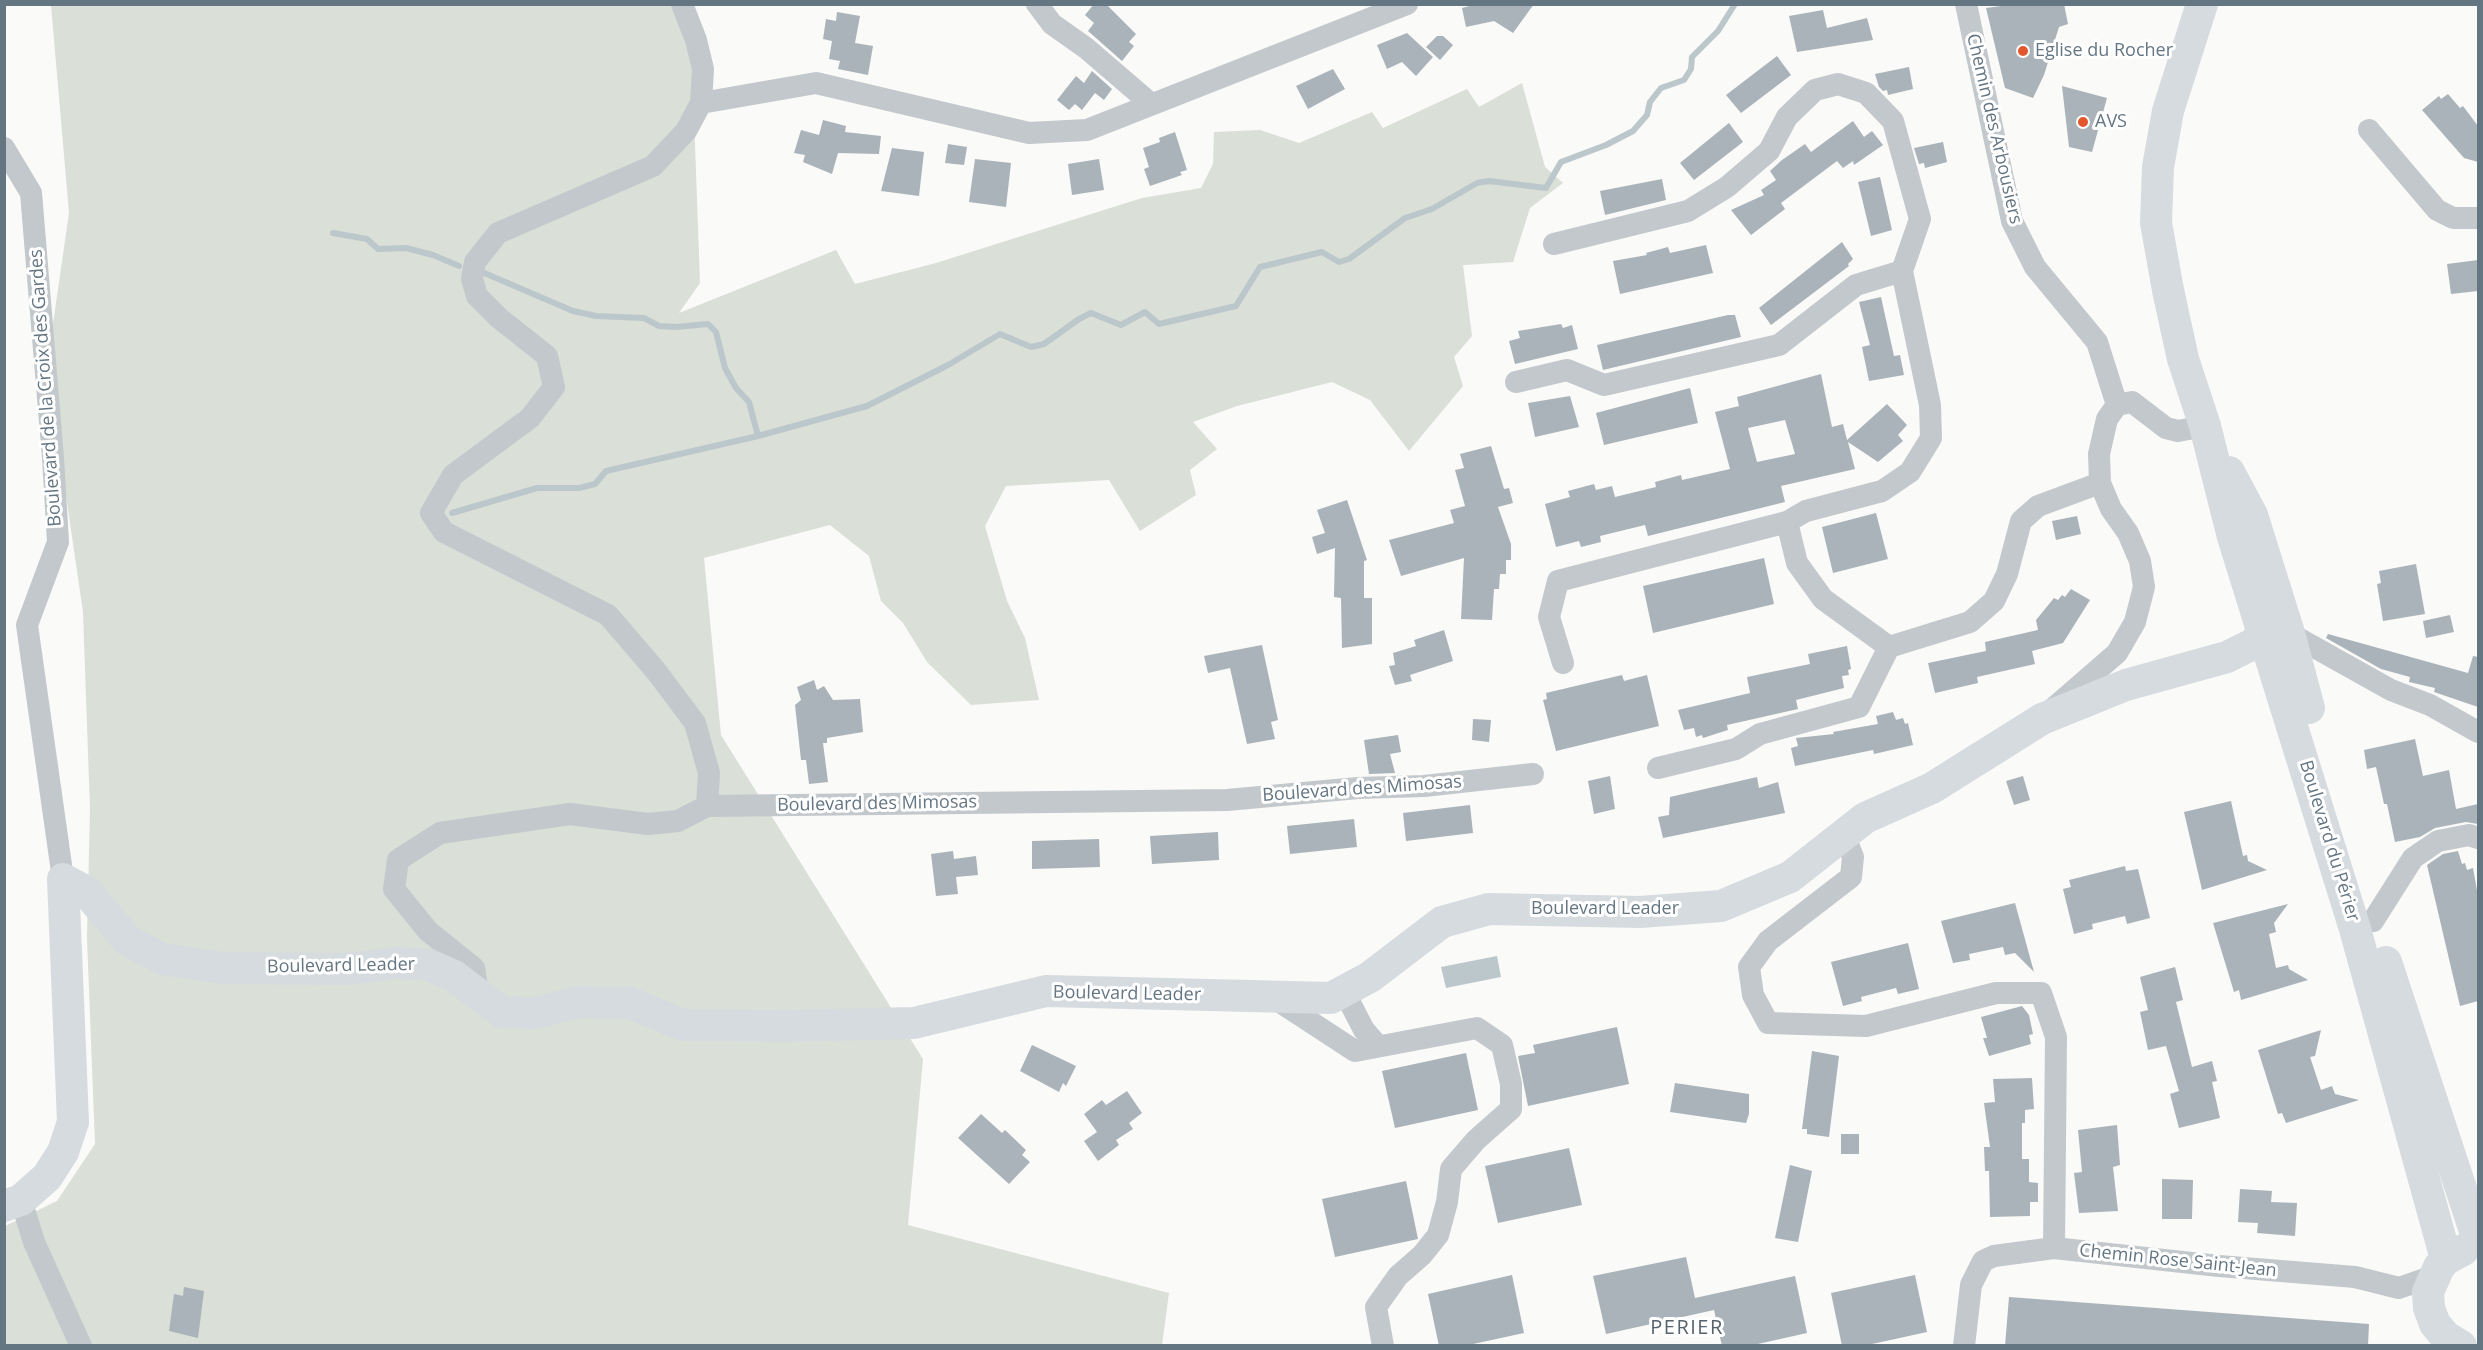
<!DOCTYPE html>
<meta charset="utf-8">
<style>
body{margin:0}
#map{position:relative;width:2483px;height:1350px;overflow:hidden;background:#fafaf8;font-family:"Open Sans",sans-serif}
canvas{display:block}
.frame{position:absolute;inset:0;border:6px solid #657683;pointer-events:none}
</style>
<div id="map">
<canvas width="2483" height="1350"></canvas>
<div class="frame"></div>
</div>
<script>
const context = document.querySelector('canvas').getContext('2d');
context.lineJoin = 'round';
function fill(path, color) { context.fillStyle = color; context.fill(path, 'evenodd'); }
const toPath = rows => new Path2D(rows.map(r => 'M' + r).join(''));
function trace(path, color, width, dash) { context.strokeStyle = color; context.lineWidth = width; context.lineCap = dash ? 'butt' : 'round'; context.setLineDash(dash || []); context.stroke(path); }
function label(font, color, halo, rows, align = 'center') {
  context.font = font + ' "Open Sans",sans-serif'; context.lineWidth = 6; context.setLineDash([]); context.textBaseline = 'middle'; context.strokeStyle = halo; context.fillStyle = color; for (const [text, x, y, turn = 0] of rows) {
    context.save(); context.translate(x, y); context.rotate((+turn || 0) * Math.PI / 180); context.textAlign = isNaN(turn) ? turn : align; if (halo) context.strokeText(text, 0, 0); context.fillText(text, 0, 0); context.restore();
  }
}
const green = toPath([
 [51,5,690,5,700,283,679,313,836,250,855,284,936,263,1142,198,1201,188,1213,164,1214,132,1260,130,1299,143,1372,112,1383,128,1467,89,1479,107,1522,83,1545,167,1563,183,1530,208,1513,262,1463,265,1472,336,1454,357,1463,386,1409,451,1370,400,1332,382,1237,406,1193,422,1217,449,1190,470,1196,495,1140,531,1109,480,1006,486,985,526,1007,601,1025,638,1039,700,971,705,927,662,903,623,881,601,869,556,830,525,704,558,721,735,923,1059,908,1225,1169,1293,1162,1345,5,1346,5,1226,57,1201,95,1144,87,938,90,809,83,612,47,365,69,213]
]);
const water = toPath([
 [1497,956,1501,977,1446,988,1441,967]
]);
const stream = toPath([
 [333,233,367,239,378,249,406,248,433,255,459,266],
 [482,272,573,311,596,316,644,318,659,326,676,327,708,324,716,332,725,368,736,388,749,402,758,436],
 [452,513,537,488,579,488,595,484,606,471,758,436,867,406,948,365,1000,334,1031,347,1044,344,1079,319,1091,313,1121,325,1145,312,1159,324,1236,306,1260,267,1322,252,1339,262,1349,259,1405,218,1432,209,1477,183,1489,181,1546,188,1561,162,1606,145,1633,131,1647,115,1650,102,1661,88,1684,80,1691,69,1692,57,1718,31,1735,4]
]);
const building = toPath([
 [1094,4,1106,4,1136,34,1129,42,1134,46,1122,61,1088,31,1094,23,1085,15],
 [1477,4,1534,4,1513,33,1494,21,1466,27,1462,8],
 [2016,4,2064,4,2068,24,2059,27,2044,75,2033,98,2005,88,1986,8],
 [1823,10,1827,28,1867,18,1873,40,1797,52,1789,16],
 [837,12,860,16,855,43,873,46,868,75,838,69,840,61,829,59,832,41,823,39,826,19,836,21],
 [1407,33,1433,57,1416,76,1402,62,1387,69,1377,45],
 [1437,36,1443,36,1453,45,1440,60,1426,47],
 [1777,56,1791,75,1741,113,1726,95],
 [1909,67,1913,89,1888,95,1887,90,1883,91,1879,87,1875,74],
 [1333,69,1345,89,1308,109,1296,86],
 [1092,71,1112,89,1104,100,1095,93,1082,110,1075,104,1069,110,1057,100,1076,76,1084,83],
 [2062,86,2107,98,2092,152,2069,147],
 [2448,94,2460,108,2463,106,2478,126,2478,162,2464,158,2422,110,2439,96,2441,99],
 [823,120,846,126,845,132,881,136,879,154,838,153,832,174,803,162,805,155,794,153,801,130,819,135],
 [1853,121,1864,137,1872,131,1883,145,1854,165,1853,161,1843,168,1837,161,1781,203,1785,209,1751,235,1731,210,1764,195,1761,190,1776,180,1770,171,1782,160,1805,144,1811,152],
 [1729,123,1743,142,1694,180,1680,163],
 [1175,132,1187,170,1180,172,1182,175,1150,186,1144,169,1149,167,1143,148,1160,142,1159,138],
 [1943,142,1947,162,1925,168,1924,163,1919,164,1914,148],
 [948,144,967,147,964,165,945,163],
 [892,148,924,152,919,196,881,191],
 [975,159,1011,163,1006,207,969,202],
 [1099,159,1104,190,1072,195,1068,164],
 [1880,177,1892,230,1871,236,1858,182],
 [1662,179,1666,200,1605,215,1600,191],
 [1842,242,1853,259,1848,264,1849,266,1771,325,1759,308],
 [1706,245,1713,273,1620,294,1613,261,1647,255,1646,253,1668,247,1670,253],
 [2478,260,2478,291,2451,294,2447,264],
 [1881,297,1894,356,1900,355,1904,375,1869,381,1862,347,1870,345,1859,302],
 [1728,315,1735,315,1741,337,1603,370,1597,345],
 [1561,324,1563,328,1572,325,1578,349,1515,364,1509,341,1520,338,1518,331],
 [1821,374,1832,427,1843,424,1847,440,1887,404,1907,425,1898,435,1903,441,1878,462,1848,442,1855,469,1781,486,1785,502,1648,536,1645,525,1600,536,1601,542,1581,547,1579,541,1556,547,1545,504,1570,497,1568,491,1594,484,1596,490,1612,486,1615,497,1656,487,1655,482,1681,475,1682,480,1730,469,1715,412,1739,406,1737,397],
 [1785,420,1795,454,1757,462,1748,428],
 [1690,388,1698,423,1604,445,1596,413],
 [1570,396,1579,427,1535,437,1528,403],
 [1491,446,1504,489,1509,488,1513,503,1498,507,1511,544,1511,560,1506,560,1506,574,1500,574,1499,589,1494,589,1492,620,1461,619,1464,558,1401,576,1389,540,1454,523,1450,510,1465,506,1455,470,1464,468,1460,454],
 [1347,500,1367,560,1364,561,1364,598,1372,598,1372,644,1342,648,1341,598,1334,597,1335,548,1317,554,1312,537,1325,533,1317,510],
 [1876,513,1888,559,1833,573,1822,527],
 [2077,516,2081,534,2056,540,2052,521],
 [1764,558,1774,604,1653,633,1643,586],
 [2416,564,2425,614,2383,621,2377,584,2381,583,2379,571],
 [2071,589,2090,600,2063,643,2032,651,2035,664,1977,677,1978,683,1935,693,1928,663,1986,651,1985,642,2038,630,2036,620,2054,598,2058,600,2062,595,2065,597],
 [2450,615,2454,632,2426,638,2423,621],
 [1444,630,1453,661,1410,675,1412,681,1395,685,1389,666,1395,665,1393,653,1416,646,1414,640],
 [2328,634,2468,673,2473,656,2478,657,2478,707,2434,692,2435,688,2409,682,2410,677,2381,669,2326,638],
 [1262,645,1278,720,1271,722,1275,739,1247,744,1230,668,1208,673,1204,656],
 [1847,646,1851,669,1848,670,1849,675,1842,676,1844,688,1796,700,1798,709,1727,725,1728,730,1703,738,1702,735,1696,737,1694,728,1684,730,1678,710,1750,693,1747,677,1810,664,1808,654],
 [1622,675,1624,681,1647,675,1659,726,1556,751,1543,700,1547,699,1546,693],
 [814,680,817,690,824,686,833,700,860,699,863,732,827,738,827,743,823,743,828,782,809,784,806,760,801,760,795,705,801,700,797,687],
 [1893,712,1896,720,1903,718,1905,724,1908,723,1913,745,1874,754,1873,750,1795,766,1791,748,1798,746,1796,738,1834,734,1833,732,1878,724,1876,716],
 [1473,719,1491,720,1489,742,1472,740],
 [1398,735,1401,752,1390,754,1395,773,1369,774,1364,740],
 [2415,739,2423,776,2449,770,2456,809,2478,804,2478,824,2466,822,2435,828,2420,837,2395,842,2387,804,2384,804,2376,767,2367,769,2364,750],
 [1610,776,1615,809,1594,814,1588,781],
 [2023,776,2030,800,2014,805,2006,781],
 [1757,777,1759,788,1778,782,1785,813,1663,838,1658,817,1669,815,1670,797],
 [2231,801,2243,856,2247,855,2248,861,2267,870,2202,890,2184,812],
 [1470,805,1473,833,1406,841,1403,813],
 [1354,819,1357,847,1290,854,1287,826],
 [1218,832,1219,860,1152,864,1150,836],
 [1099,839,1100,867,1032,869,1032,841],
 [953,851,954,859,976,856,978,875,956,877,958,894,936,896,931,854],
 [2458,851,2462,864,2465,863,2467,870,2473,868,2478,896,2478,1001,2460,1006,2427,865,2443,854],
 [2125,866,2126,871,2138,869,2150,918,2127,924,2125,916,2092,924,2093,929,2074,934,2063,889,2071,887,2069,880],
 [2015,903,2034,972,2015,953,2005,955,2003,947,1969,954,1970,960,1953,963,1941,921],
 [2288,904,2274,923,2276,932,2269,934,2276,968,2288,965,2289,969,2308,980,2241,1000,2239,990,2234,992,2213,923],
 [1908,943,1919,989,1898,994,1896,988,1861,997,1862,1001,1843,1006,1831,962],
 [2175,967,2183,1000,2176,1002,2192,1067,2212,1061,2217,1081,2212,1082,2220,1118,2179,1128,2170,1094,2179,1091,2166,1046,2148,1050,2140,1012,2148,1010,2140,977],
 [2022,1006,2029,1015,2033,1034,2029,1035,2031,1044,1989,1056,1983,1038,1987,1038,1981,1017],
 [1617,1027,1629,1084,1528,1106,1518,1056,1535,1053,1533,1045],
 [2321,1030,2315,1056,2310,1057,2321,1090,2332,1086,2335,1094,2359,1100,2286,1123,2282,1113,2278,1114,2258,1050],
 [1032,1045,1076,1066,1066,1086,1063,1083,1059,1092,1020,1071],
 [1812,1051,1839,1056,1829,1137,1807,1134,1807,1129,1802,1129],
 [1466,1053,1478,1110,1395,1128,1382,1071],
 [2032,1078,2034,1109,2025,1110,2025,1123,2022,1123,2022,1159,2029,1159,2029,1182,2038,1183,2038,1202,2030,1202,2030,1216,1990,1217,1989,1171,1985,1171,1984,1147,1990,1147,1984,1103,1995,1102,1993,1079],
 [1675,1083,1749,1094,1749,1114,1746,1123,1670,1112],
 [1127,1091,1142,1113,1129,1123,1133,1129,1116,1140,1119,1145,1098,1161,1084,1141,1097,1132,1084,1114,1102,1100,1106,1105],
 [981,1114,1002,1133,1005,1130,1026,1150,1022,1155,1030,1162,1009,1184,958,1138],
 [2117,1125,2120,1165,2113,1167,2118,1211,2079,1213,2074,1173,2082,1172,2078,1130],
 [1841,1134,1859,1134,1859,1154,1841,1154],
 [1569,1148,1582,1205,1498,1223,1485,1166],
 [1790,1165,1812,1171,1798,1242,1775,1238],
 [2162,1179,2193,1180,2192,1219,2162,1219],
 [1406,1181,1418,1239,1335,1257,1322,1199],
 [2240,1189,2272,1191,2271,1202,2297,1203,2295,1236,2257,1233,2258,1223,2238,1222],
 [1686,1257,1695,1298,1795,1276,1807,1333,1749,1346,1722,1346,1714,1310,1606,1334,1593,1276],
 [1512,1275,1524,1333,1464,1346,1439,1346,1428,1294],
 [1915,1275,1927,1332,1863,1346,1842,1346,1831,1293],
 [184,1287,204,1291,198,1338,169,1331,174,1294,183,1296],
 [2009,1297,2369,1324,2368,1346,2005,1346]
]);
const street = toPath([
 [682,4,696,40,703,69,701,103,686,131,653,166,498,233,475,262,472,279,477,296,499,318,547,356,554,387,530,418,453,475,431,513,444,532,608,615,656,671,695,723,709,773,707,806],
 [1037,4,1052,24,1086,48,1150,103],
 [1966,4,2012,221,2035,267,2097,342,2117,405],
 [701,103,816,83,1029,133,1087,130,1407,4],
 [2369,130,2437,210,2453,218,2478,218],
 [4,148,31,193,53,458,58,542,27,625,63,879],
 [1554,244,1688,211,1727,187,1769,151,1787,117,1815,90,1838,84,1866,93,1893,121,1920,219,1902,271,1930,405,1931,438,1910,472,1882,491,1806,511,1787,522,1797,563,1823,599,1889,647,1970,622,1994,601,2007,574,2021,521,2038,506,2100,483],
 [1516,382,1567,370,1604,385,1779,345,1856,285,1902,271],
 [2289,633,2391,690,2430,705,2478,732],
 [1563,663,1549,617,1558,581,1787,522],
 [2049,712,2117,653,2135,622,2144,587,2140,561,2128,533,2111,509,2100,483,2099,454,2107,419,2117,405,2132,402,2166,428,2178,431,2205,426],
 [1658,768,1736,749,1760,734,1859,707,1889,647],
 [1844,834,1853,857,1851,877,1768,941,1749,967,1753,995,1768,1023,1866,1026,1996,993,2041,993,2056,1037,2054,1248],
 [2373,921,2413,858,2438,841,2469,835,2478,838],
 [1347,989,1350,1003,1364,1030,1378,1046],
 [473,990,476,981,474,968,428,931,394,889,398,860,440,833,570,814,648,824,678,821,707,806,1227,800,1358,788,1424,786,1533,774],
 [1274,998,1355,1051,1477,1028,1502,1045,1511,1084,1511,1109,1476,1140,1451,1169,1447,1202,1438,1235,1422,1255,1398,1276,1376,1307,1383,1346],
 [21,1200,34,1242,81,1346],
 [1964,1346,1971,1285,1983,1261,1994,1256,2054,1248,2219,1266,2355,1277,2399,1288,2433,1276]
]);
const secondary = toPath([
 [2202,4,2168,111,2158,167,2156,223,2168,290,2183,359,2205,426,2233,537,2355,929,2446,1259],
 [2229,472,2252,515,2289,633,2309,708],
 [63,879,87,892,127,940,162,959,223,968,346,969,397,963,429,965,454,976,502,1012,536,1013,578,1002,630,1003,683,1025,784,1026,914,1023,1046,991,1331,998,1370,977,1442,922,1489,909,1640,912,1721,906,1790,877,1865,818,1932,788,2042,719,2126,685,2227,657,2255,643,2263,630,2269,574],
 [2386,962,2478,1240],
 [4,1206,21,1200,47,1177,63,1152,73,1122,63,879],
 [2461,1346,2446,1337,2435,1324,2429,1308,2428,1292,2439,1267,2446,1259,2463,1250]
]);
const markers = [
 [2023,51,6,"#e4572e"],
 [2083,122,6,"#e4572e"]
];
const poiNames = [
 ["Eglise du Rocher",2035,51],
 ["AVS",2095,122]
];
const streetNames = [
 ["Chemin des Arbousiers",1994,129,77],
 ["Boulevard de la Croix des Gardes",46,388,-94],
 ["Boulevard des Mimosas",1362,789,-4],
 ["Boulevard des Mimosas",877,804,-1],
 ["Boulevard du Périer",2329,841,73],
 ["Boulevard Leader",1605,909],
 ["Boulevard Leader",341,966,-1],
 ["Boulevard Leader",1127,994,1],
 ["Chemin Rose Saint-Jean",2178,1261,6]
];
const neighbourhoodNames = [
 ["PERIER",1687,1328]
];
fill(green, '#dadfd7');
fill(water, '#bbc7cb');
trace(stream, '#bbc7cb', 6);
fill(building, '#aab3b9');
trace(street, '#c3c8cc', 22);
trace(secondary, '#d6dbdf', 32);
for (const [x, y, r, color] of markers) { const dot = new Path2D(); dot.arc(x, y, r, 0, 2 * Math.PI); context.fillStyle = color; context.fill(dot); trace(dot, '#fff', 2); }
label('18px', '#657683', '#fff', poiNames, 'left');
label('18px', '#657683', '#fff', streetNames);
context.letterSpacing = '1.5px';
label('20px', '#57646e', '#fff', neighbourhoodNames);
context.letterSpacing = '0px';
</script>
